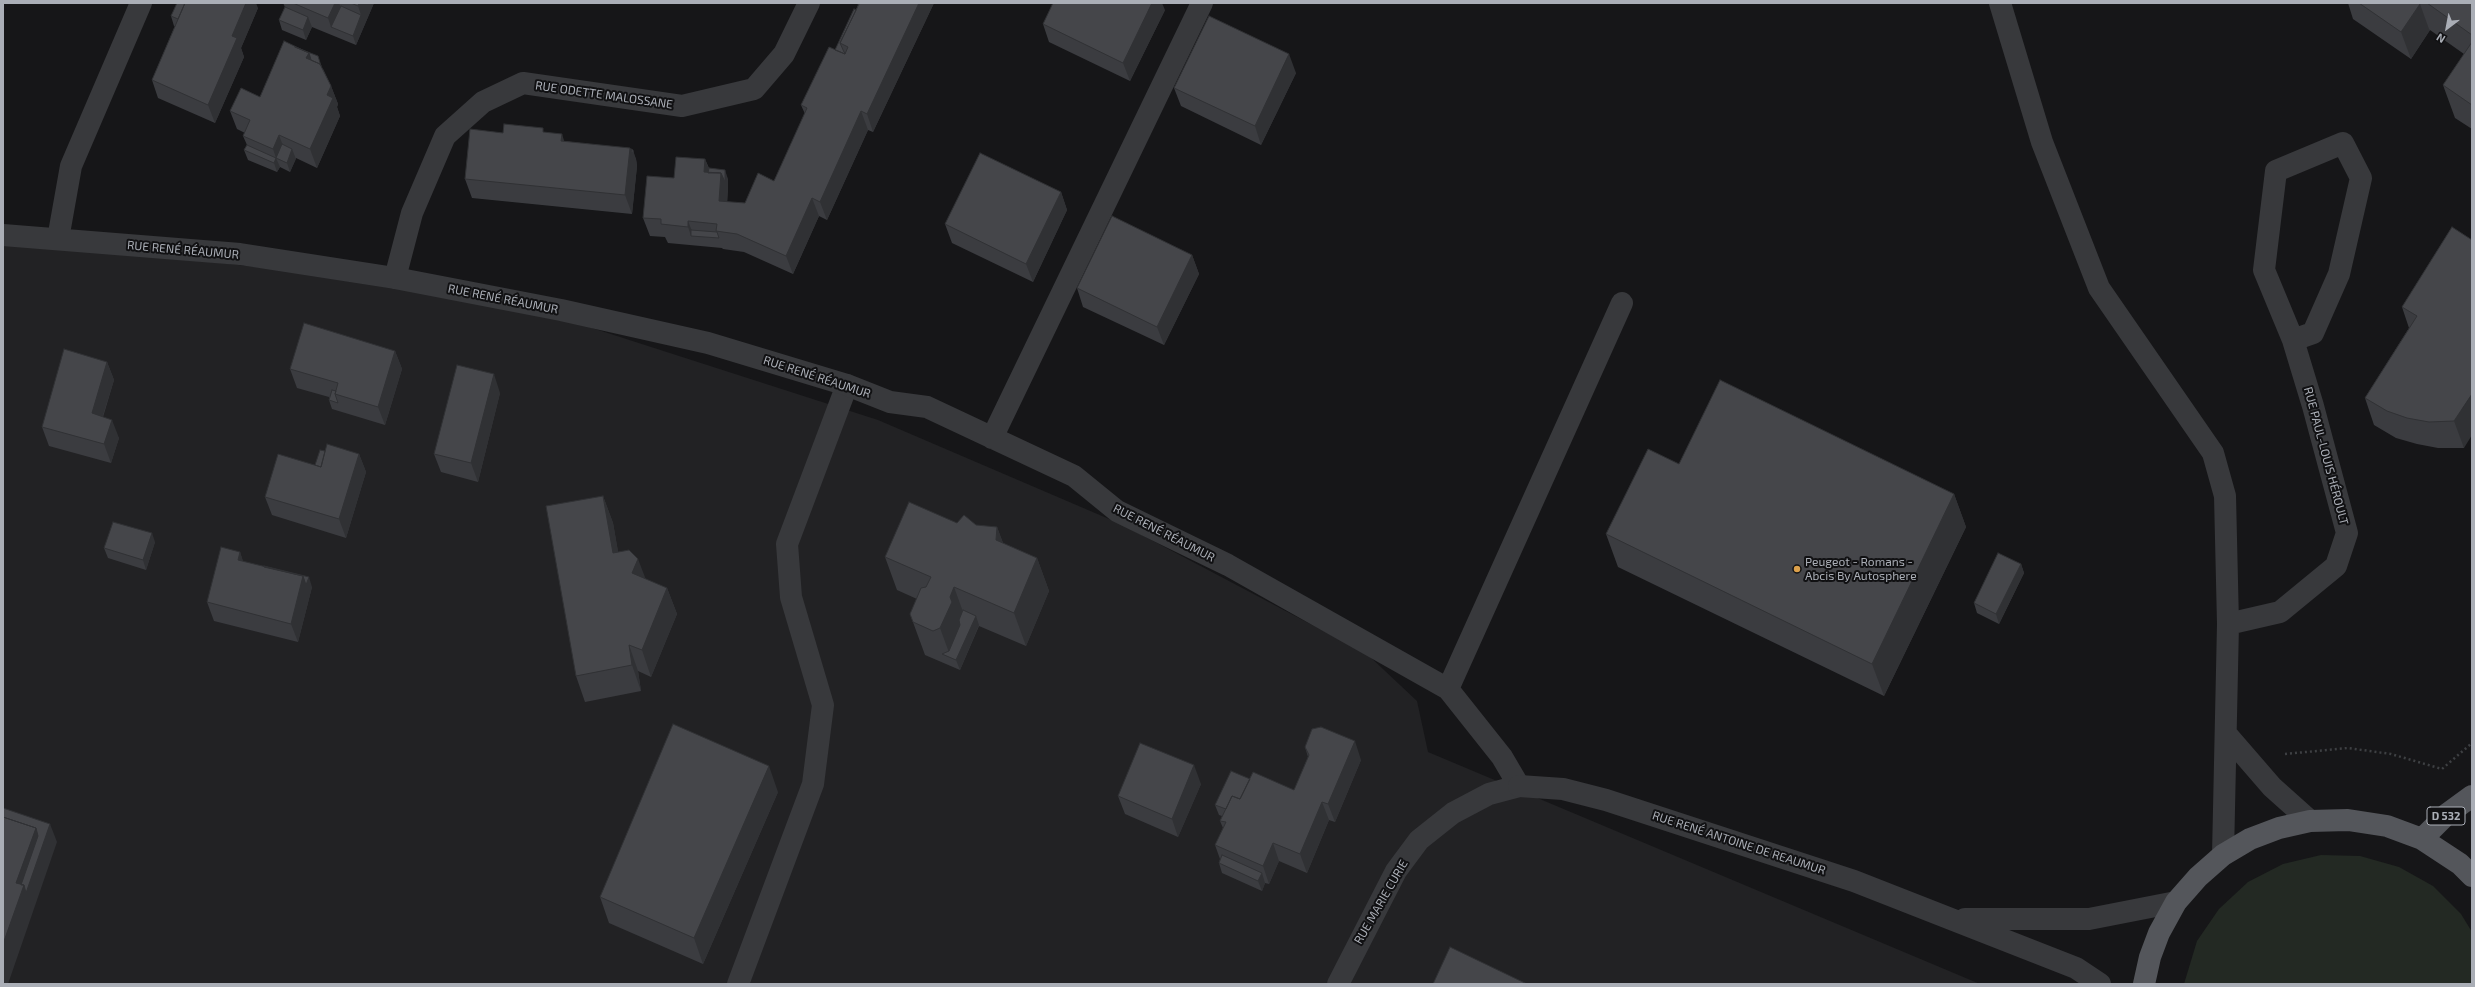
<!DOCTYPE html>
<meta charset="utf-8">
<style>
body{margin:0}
#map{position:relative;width:2475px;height:987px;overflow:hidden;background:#161618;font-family:"Exo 2",sans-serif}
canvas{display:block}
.frame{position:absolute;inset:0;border:4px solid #aaaeb6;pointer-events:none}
.north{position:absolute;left:2427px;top:8px;width:40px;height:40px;-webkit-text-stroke:3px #111113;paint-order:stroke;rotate:212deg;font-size:11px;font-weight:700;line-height:16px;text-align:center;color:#aaaeb6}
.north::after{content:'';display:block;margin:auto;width:14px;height:18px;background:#aaaeb6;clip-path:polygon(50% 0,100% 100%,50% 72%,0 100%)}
</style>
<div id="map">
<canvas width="2475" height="987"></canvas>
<div class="frame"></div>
<div class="north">N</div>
</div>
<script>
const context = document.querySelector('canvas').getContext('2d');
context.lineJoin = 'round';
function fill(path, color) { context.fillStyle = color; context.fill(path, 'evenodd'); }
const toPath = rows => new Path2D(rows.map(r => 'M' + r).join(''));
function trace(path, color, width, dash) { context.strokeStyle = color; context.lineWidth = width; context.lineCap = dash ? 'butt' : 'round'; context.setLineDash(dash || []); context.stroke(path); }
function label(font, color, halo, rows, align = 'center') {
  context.font = font + ' "Exo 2",sans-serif'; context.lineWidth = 4; context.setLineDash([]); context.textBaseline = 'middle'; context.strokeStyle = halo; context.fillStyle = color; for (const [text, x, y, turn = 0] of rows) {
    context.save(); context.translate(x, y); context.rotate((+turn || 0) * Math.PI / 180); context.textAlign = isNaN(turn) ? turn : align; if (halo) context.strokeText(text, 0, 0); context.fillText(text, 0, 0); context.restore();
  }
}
const built = toPath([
 [3,245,211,262,367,279,561,318,878,420,1123,525,1367,654,1417,701,1428,752,1980,984,3,984]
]);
const green = toPath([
 [2321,855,2360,856,2399,867,2433,886,2461,914,2472,932,2472,984,2184,984,2197,941,2219,909,2248,882,2283,864]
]);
const path = toPath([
 [2285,754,2348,748,2391,754,2442,769,2472,743]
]);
const service = toPath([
 [738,984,813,784,823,705,791,597,787,544,847,385]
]);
const minor = toPath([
 [2000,3,2042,142,2099,288,2213,453,2225,496,2228,624,2223,855],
 [3,235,240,254,395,278,561,310,708,343,847,385,890,402,927,407,1074,476,1117,511,1228,565,1448,689,1502,757,1519,786,1489,794,1453,813,1419,840,1396,871,1338,984],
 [58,239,71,166,141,3],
 [395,278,412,213,445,136,483,102,523,83,682,106,754,89,784,54,809,3],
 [992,438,1202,3],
 [2228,624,2280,612,2336,566,2347,533,2313,406,2293,340,2264,270,2276,171,2343,143,2361,178,2339,274,2313,333,2293,340],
 [1448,689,1622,303],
 [2227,735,2272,787,2310,821]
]);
const tertiary = toPath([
 [1519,786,1563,789,1606,800,1854,881,2076,968,2100,984],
 [1965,919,2089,919,2176,902]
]);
const primary = toPath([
 [2422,839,2446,815,2472,796],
 [2144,984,2150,957,2159,933,2176,902,2198,877,2223,855,2250,839,2279,828,2310,821,2348,820,2387,826,2422,839,2460,864,2472,876]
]);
const wall = toPath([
 [283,3,374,3,356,45,312,27,306,40,282,30,279,20,285,7],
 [857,3,934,3,873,132,868,130,827,220,819,216,793,274,744,252,723,249,722,248,668,243,665,237,650,236,643,218,674,178,705,159,709,168,728,179,727,202,745,203,774,181,805,114,801,105,835,50,856,10,858,5],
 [2348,3,2472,3,2472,129,2455,118,2443,85,2464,54,2430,30,2411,59,2353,19],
 [258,8,241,48,244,57,215,123,158,98,152,80,175,26,174,26,171,16],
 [1165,10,1130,81,1049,42,1043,24],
 [323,69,331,86,338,104,337,107,340,116,317,168,296,158,290,172,280,167,277,172,248,160,244,150,247,145,243,136,245,133,237,129,230,111],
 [1296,73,1261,145,1181,106,1174,88],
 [545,132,564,141,631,149,636,159,637,166,632,214,472,198,465,179,503,133],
 [1061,192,1067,210,1033,282,952,243,945,224],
 [2452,227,2464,448,2438,448,2417,444,2396,438,2374,425,2365,398,2409,328,2402,307],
 [1192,255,1199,274,1164,345,1083,307,1077,288],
 [395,351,402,369,385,425,332,409,329,400,329,397,297,388,290,369],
 [107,362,114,380,103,417,119,438,111,463,49,446,42,427],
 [500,393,478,482,441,472,434,454],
 [325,451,359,454,366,472,346,538,272,515,265,497,315,465],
 [1679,464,1954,494,1966,527,1884,696,1618,567,1606,534],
 [603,496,613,523,618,552,645,579,667,588,677,614,651,677,638,671,641,691,585,702,576,676],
 [957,523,997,527,1003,543,1037,558,1049,591,1026,646,979,626,960,670,925,655,910,614,917,599,897,590,885,557],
 [155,542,146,570,108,558,104,548],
 [240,552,243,562,312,587,298,642,214,621,207,602],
 [2021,564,2024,573,1999,624,1977,613,1974,603],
 [1305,747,1361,760,1335,822,1329,820,1307,873,1279,861,1269,884,1265,883,1262,891,1222,873,1219,863,1220,859,1215,845,1223,828,1220,821,1222,816,1219,815,1215,805,1250,779,1294,790,1308,757],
 [1201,784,1178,837,1125,814,1118,796],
 [778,792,703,964,609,923,600,897]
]);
const shadedWall = toPath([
 [246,3,256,3,258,8,241,48,244,57,215,123,208,105,232,36],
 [335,3,339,3,344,15,331,27,328,18],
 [359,3,374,3,356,45,353,36,361,15,358,6],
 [919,3,934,3,873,132,867,114],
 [1152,3,1162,3,1165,10,1130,81,1123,63],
 [2420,4,2429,29,2430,30,2411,59,2401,32],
 [308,17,312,27,306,40,303,30],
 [309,53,314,69,306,58],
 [1289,54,1296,73,1261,145,1255,126],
 [331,86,338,104,337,107,340,116,317,168,310,149,327,95],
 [861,111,868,130,827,220,820,202],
 [562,134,568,153,561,141],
 [279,135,286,154,276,158,273,149],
 [630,148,634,157,633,150,636,159,637,166,632,214,625,195],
 [292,149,296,159,290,172,287,163],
 [276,158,280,167,277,172,274,163],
 [705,159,712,177,704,172],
 [725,170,728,179,728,192,726,219,719,201,721,173],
 [1061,192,1067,210,1033,282,1026,264],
 [812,198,819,216,793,274,786,256],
 [688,221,694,236,691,236,688,227],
 [1192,255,1199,274,1164,345,1157,327],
 [395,351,402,369,385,425,378,407],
 [107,362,114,380,98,431,92,413],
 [494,374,500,393,478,482,471,463],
 [2472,394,2472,435,2464,448,2454,421],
 [112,420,119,438,111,463,104,444],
 [359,454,366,472,346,538,339,519],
 [1954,494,1966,527,1884,696,1872,664],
 [603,496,613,523,623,579,613,553],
 [997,527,1009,560,996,540],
 [152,533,155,542,146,570,143,560],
 [240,552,246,570,238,560],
 [1037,558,1049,591,1026,646,1014,613],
 [638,559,648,585,632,573],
 [2021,564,2024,573,1999,624,1996,614],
 [303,576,309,577,312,587,298,642,291,624],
 [954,587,966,620,951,658,940,628,950,597],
 [667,588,677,614,651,677,642,650],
 [976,616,979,625,960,670,956,660],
 [629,645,638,671,641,691,632,665],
 [1355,741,1361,760,1335,822,1328,804],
 [1194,765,1201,784,1178,837,1172,819],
 [769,766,778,792,703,964,694,938],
 [1322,802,1329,820,1307,873,1300,854],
 [50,824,57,842,8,984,3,984,3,944,16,883,36,828],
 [1273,843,1279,861,1269,884,1263,866],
 [1262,873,1265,883,1262,891,1258,881]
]);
const building = toPath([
 [177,3,185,3,178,19,171,16,177,3],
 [185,3,246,3,232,36,237,38,208,105,152,80,185,3],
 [293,3,335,3,328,18,293,3],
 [351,3,359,3,358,6,351,3],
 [858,3,919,3,867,114,861,111,820,202,812,198,786,256,737,234,716,231,717,224,688,221,688,227,661,224,661,219,643,218,647,176,674,178,676,157,705,159,704,172,721,173,719,201,745,203,758,173,774,181,807,108,801,105,829,47,845,54,848,47,840,43,859,4,858,3],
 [1053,3,1152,3,1123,63,1043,24,1053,3],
 [2359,3,2419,3,2420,4,2401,32,2359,3],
 [2427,3,2472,3,2472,35,2427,3],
 [341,6,361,15,353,36,331,27,341,6],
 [285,7,308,17,303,30,279,20,285,7],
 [854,9,856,10,840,43,844,52,845,53,845,54,835,50,854,9],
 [1209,16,1289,54,1255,126,1174,88,1209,16],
 [284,41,309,53,306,58,320,64,331,86,327,95,333,98,310,149,279,135,273,149,243,136,250,120,230,111,241,88,260,97,284,41],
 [2472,42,2472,105,2443,85,2472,42],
 [295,47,318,56,321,66,320,64,311,60,309,53,295,47],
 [504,124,543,128,543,132,562,134,561,141,630,148,625,195,465,179,470,129,503,133,504,124],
 [282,144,292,149,287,163,276,158,282,144],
 [247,145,276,158,274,163,244,150,247,145],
 [631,149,633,150,634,157,631,149],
 [980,153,1061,192,1026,264,945,224,980,153],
 [709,168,725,170,725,182,721,173,708,173,709,168],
 [1112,216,1192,255,1157,327,1077,288,1112,216],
 [2452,227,2472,240,2472,394,2454,421,2429,422,2407,418,2387,411,2365,398,2417,316,2402,307,2452,227],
 [691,230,717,232,719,238,691,236,691,230],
 [304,323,395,351,378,407,335,394,338,383,290,369,304,323],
 [64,349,107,362,92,413,112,420,104,444,42,427,64,349],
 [457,365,494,374,471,463,434,454,457,365],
 [1720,380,1954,494,1872,664,1606,534,1648,449,1679,464,1720,380],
 [332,390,336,391,335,394,338,403,329,400,332,390],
 [327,444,359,454,339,519,265,497,278,454,321,467,327,444],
 [320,450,325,451,321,467,315,465,320,450],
 [603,496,613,553,629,550,638,559,632,573,667,588,642,650,629,645,632,665,576,676,546,506,603,496],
 [909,502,957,523,964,515,976,525,997,527,996,540,1037,558,1014,613,954,587,950,597,952,602,940,628,933,631,913,622,910,614,921,588,926,587,931,577,885,557,909,502],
 [113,522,152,533,143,560,104,548,113,522],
 [221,547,240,552,238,560,303,576,291,624,207,602,221,547],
 [1998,553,2021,564,1996,614,1974,603,1998,553],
 [264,566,309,577,306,585,303,576,264,567,264,566],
 [963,610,976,616,956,660,942,654,949,651,960,625,959,620,963,610],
 [673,724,769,766,694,938,600,897,673,724],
 [1321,727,1355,741,1328,804,1322,802,1300,854,1273,843,1263,866,1215,845,1226,822,1220,821,1232,796,1240,799,1253,772,1294,790,1309,755,1305,747,1312,729,1321,727],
 [1140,743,1194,765,1172,819,1118,796,1140,743],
 [1231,771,1250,779,1240,799,1232,796,1226,809,1215,805,1231,771],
 [3,808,50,824,26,893,24,885,21,885,38,836,36,828,3,817,3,808],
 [3,817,36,828,16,883,24,885,3,944,3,817],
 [1222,855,1262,873,1258,881,1219,863,1222,855],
 [1450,947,1527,984,1433,984,1450,947]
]);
const markers = [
 [1797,569,4,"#dba04b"]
];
const shields = [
 [2446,816,38]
];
const shieldNames = [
 ["D 532",2446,816]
];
const streetNames = [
 ["RUE ODETTE MALOSSANE",604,95,8],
 ["RUE RENÉ RÉAUMUR",183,250,5],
 ["RUE RENÉ RÉAUMUR",503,299,11],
 ["RUE RENÉ RÉAUMUR",817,377,18],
 ["RUE PAUL-LOUIS HÉROULT",2326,456,75],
 ["RUE RENÉ RÉAUMUR",1164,533,27],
 ["RUE RENÉ ANTOINE DE REAUMUR",1739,843,18],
 ["RUE MARIE CURIE",1381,902,-60]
];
const poiNames = [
 ["Peugeot - Romans -",1805,562],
 ["Abcis By Autosphere",1805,576]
];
fill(built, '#222224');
fill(green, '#232923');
trace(path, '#3e4043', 2.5, [2, 3]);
trace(service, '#38393c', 22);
trace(minor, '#38393c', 22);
trace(tertiary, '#38393c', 22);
trace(primary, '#54565b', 22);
fill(wall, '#3b3c40');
fill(shadedWall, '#303134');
fill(building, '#45464a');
trace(building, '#303134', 1);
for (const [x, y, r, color] of markers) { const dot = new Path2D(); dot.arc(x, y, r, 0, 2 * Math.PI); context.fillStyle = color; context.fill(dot); trace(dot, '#111113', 1.5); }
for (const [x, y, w] of shields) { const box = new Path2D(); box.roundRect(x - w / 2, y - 9, w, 18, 3); context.fillStyle = '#111113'; context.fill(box); trace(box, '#aaaeb6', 1); }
label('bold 11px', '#aaaeb6', null, shieldNames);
label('12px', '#aaaeb6', '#111113', streetNames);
label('12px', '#aaaeb6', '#111113', poiNames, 'left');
</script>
